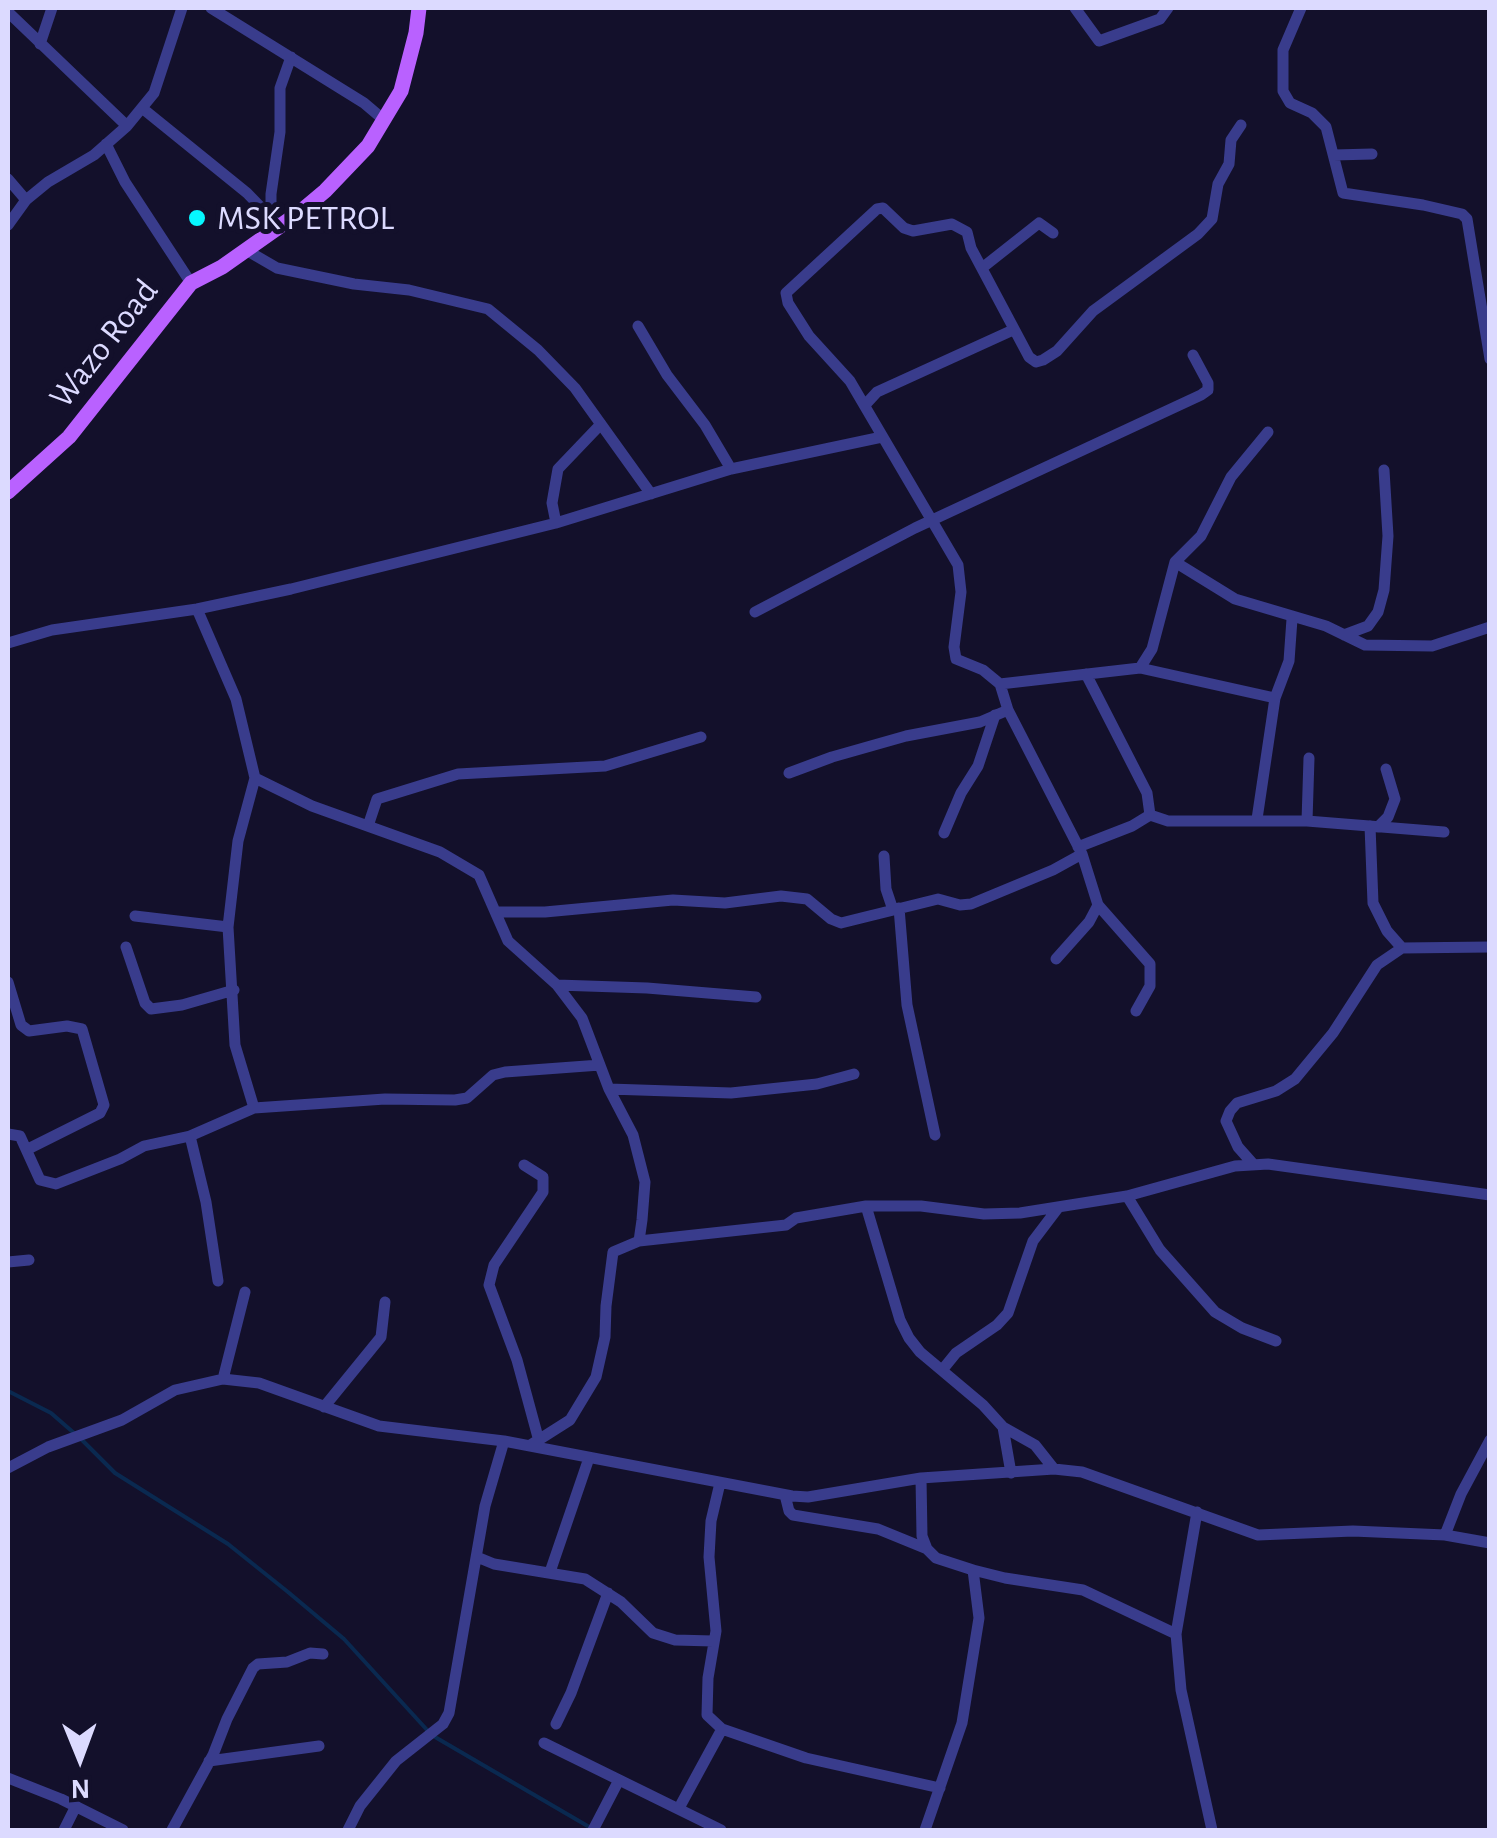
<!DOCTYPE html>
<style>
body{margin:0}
#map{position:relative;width:1497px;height:1838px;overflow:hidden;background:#13102b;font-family:"Alegreya Sans",sans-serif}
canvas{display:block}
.frame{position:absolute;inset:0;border:10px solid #dcdaff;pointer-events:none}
.north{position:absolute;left:30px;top:1708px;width:100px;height:100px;-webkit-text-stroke:8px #13102b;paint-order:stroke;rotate:179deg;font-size:28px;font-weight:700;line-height:40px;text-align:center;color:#dcdaff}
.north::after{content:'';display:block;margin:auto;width:35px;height:45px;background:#dcdaff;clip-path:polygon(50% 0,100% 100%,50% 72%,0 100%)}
</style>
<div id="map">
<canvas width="1497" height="1838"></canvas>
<div class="frame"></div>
<div class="north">N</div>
</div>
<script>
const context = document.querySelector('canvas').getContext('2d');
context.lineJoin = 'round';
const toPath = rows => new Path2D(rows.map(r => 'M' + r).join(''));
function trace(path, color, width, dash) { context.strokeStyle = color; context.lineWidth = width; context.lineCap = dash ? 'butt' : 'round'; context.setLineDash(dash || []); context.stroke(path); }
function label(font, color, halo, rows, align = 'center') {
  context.font = font + ' "Alegreya Sans",sans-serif'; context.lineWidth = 10; context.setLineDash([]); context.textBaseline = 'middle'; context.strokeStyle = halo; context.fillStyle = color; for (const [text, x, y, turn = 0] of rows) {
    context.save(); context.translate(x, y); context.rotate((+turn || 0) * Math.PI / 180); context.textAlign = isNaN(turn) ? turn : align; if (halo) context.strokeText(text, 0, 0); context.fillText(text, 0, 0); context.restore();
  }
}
const stream = toPath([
 [8,1391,51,1413,74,1433],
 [81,1439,115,1473,228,1544,288,1592,344,1639,428,1731],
 [435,1737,591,1828]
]);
const minor = toPath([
 [211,8,364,103,384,120],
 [1075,8,1099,41,1160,19,1168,8],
 [1301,8,1283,50,1283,91,1290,103,1312,113,1326,127,1343,193,1423,205,1462,214,1467,219,1490,359],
 [8,12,127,126],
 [40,44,52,8],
 [142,108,247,193,279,226],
 [106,144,125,182,191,283],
 [1334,155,1372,154],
 [8,179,26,200],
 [271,217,271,194,280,132,280,88,291,57],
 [8,225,26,200,48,182,94,155,127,126,154,93,182,8],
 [246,250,277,268,354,284,409,290,488,309,538,350,575,388,651,494],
 [982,268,1039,223,1053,233],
 [638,326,667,375,705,425,731,469],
 [865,405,877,392,1013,330],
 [556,523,552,503,558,469,601,424],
 [1175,562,1235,599,1326,626,1365,645,1432,646,1490,627],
 [197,609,236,699,255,778,238,841,228,927,235,1045,254,1108],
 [755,612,915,528,1201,395,1208,390,1208,383,1193,355],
 [1344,635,1368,626,1378,612,1384,590,1388,536,1384,470],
 [8,643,52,630,197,609,291,589,556,523,731,469,882,437],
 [1140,668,1152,649,1175,562,1201,536,1231,477,1268,432],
 [1086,674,1147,793,1150,815],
 [1000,684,1140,668,1275,698],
 [789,773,832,757,906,736,980,722,1008,710],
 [255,778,312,806,440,852,479,875,508,941,557,985,582,1018,609,1089,633,1135,645,1182,642,1220,639,1241,613,1252,606,1306,605,1337,596,1377,570,1420,529,1446],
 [1257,819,1275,698,1289,661,1292,619],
 [1307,821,1309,758],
 [368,826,377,799,458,774,605,766,701,737],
 [1370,826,1373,903,1387,931,1402,948],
 [1378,827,1388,817,1395,799,1386,769],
 [944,833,961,793,978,766,995,715],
 [1078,847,1132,826,1150,815,1168,821,1307,821,1444,832],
 [884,856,886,889,893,910],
 [899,908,907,1005,935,1135],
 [497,912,545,912,673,900,725,903,781,896,807,899,831,919,841,923,938,899,960,905,971,904,1053,870,1082,854],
 [135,916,228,927],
 [126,947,145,1003,151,1009,182,1005,234,990],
 [1056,959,1089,922,1098,905],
 [8,982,21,1025,29,1031,67,1026,82,1029,104,1105,100,1113,28,1149],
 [557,985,647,988,756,997],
 [1136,1011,1150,986,1150,964,1098,905,1082,854,1008,710,1000,684,983,670,956,659,954,647,961,592,958,565,850,381,809,336,788,303,786,293,877,209,883,208,904,228,913,231,952,224,967,232,971,248,1029,357,1036,362,1043,360,1057,351,1093,311,1198,234,1212,219,1218,184,1229,164,1231,140,1241,125],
 [609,1089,731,1093,817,1084,854,1074],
 [8,1134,20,1136,40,1180,56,1184,120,1159,144,1146,190,1136,254,1108,385,1099,455,1100,467,1098,493,1075,505,1072,600,1065],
 [190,1136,206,1202,218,1281],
 [524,1165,543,1177,543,1192,494,1265,489,1285,517,1360,539,1441],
 [1254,1165,1238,1147,1226,1121,1230,1111,1237,1103,1276,1091,1295,1079,1333,1033,1377,965,1402,948,1490,947],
 [1127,1196,1160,1250,1215,1312,1242,1328,1276,1341],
 [866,1206,900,1320,909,1338,920,1352,983,1405,1003,1427,1035,1445,1054,1469],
 [639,1241,786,1225,796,1218,866,1206,921,1206,984,1214,1020,1213,1127,1196,1235,1166,1268,1164,1490,1195],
 [8,1262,29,1260],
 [943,1369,956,1353,997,1325,1008,1313,1033,1241,1058,1208],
 [223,1379,245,1292],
 [324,1407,381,1337,385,1302],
 [1003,1427,1011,1473],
 [8,1468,48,1447,122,1420,175,1390,223,1379,259,1383,379,1426,504,1441,792,1496,808,1497,921,1478,1054,1469,1082,1472,1258,1535,1353,1531,1445,1535,1490,1543],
 [921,1478,922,1536,927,1549,936,1558,973,1570,979,1618,962,1723,925,1830],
 [720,1483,711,1521,709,1557,716,1631,708,1678,707,1715,722,1729,806,1758,940,1788],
 [785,1495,789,1511,793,1515,878,1529,927,1549],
 [1197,1512,1176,1634,1181,1690,1212,1830],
 [1445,1535,1461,1494,1490,1440],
 [477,1557,494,1564,585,1579,621,1602,653,1633,675,1640,713,1641],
 [973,1570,1005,1578,1083,1590,1176,1634],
 [550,1572,589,1458],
 [556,1724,571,1693,608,1593],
 [544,1743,721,1830],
 [209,1761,319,1746],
 [8,1778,61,1799,123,1830],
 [679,1808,722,1729],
 [64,1830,76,1806],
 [172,1830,213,1755,227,1719,253,1668,258,1664,287,1662,310,1653,323,1654],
 [348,1830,360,1806,396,1761,443,1724,449,1713,485,1506,504,1441],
 [593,1830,619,1780]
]);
const major = toPath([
 [8,492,69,437,191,283,222,267,300,212,325,191,368,146,401,91,416,33,419,8]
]);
const markers = [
 [197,218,10,"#06f7ff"]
];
const poiNames = [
 ["MSK PETROL",217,218]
];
const streetNames = [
 ["Wazo Road",104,344,-52]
];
trace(stream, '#0a2950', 4);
trace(minor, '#393c8c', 11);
trace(major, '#b961ff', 15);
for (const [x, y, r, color] of markers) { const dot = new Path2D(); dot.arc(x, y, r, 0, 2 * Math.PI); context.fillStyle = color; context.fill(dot); trace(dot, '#13102b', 4); }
label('35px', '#dcdaff', '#13102b', poiNames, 'left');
label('35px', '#dcdaff', '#13102b', streetNames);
</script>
